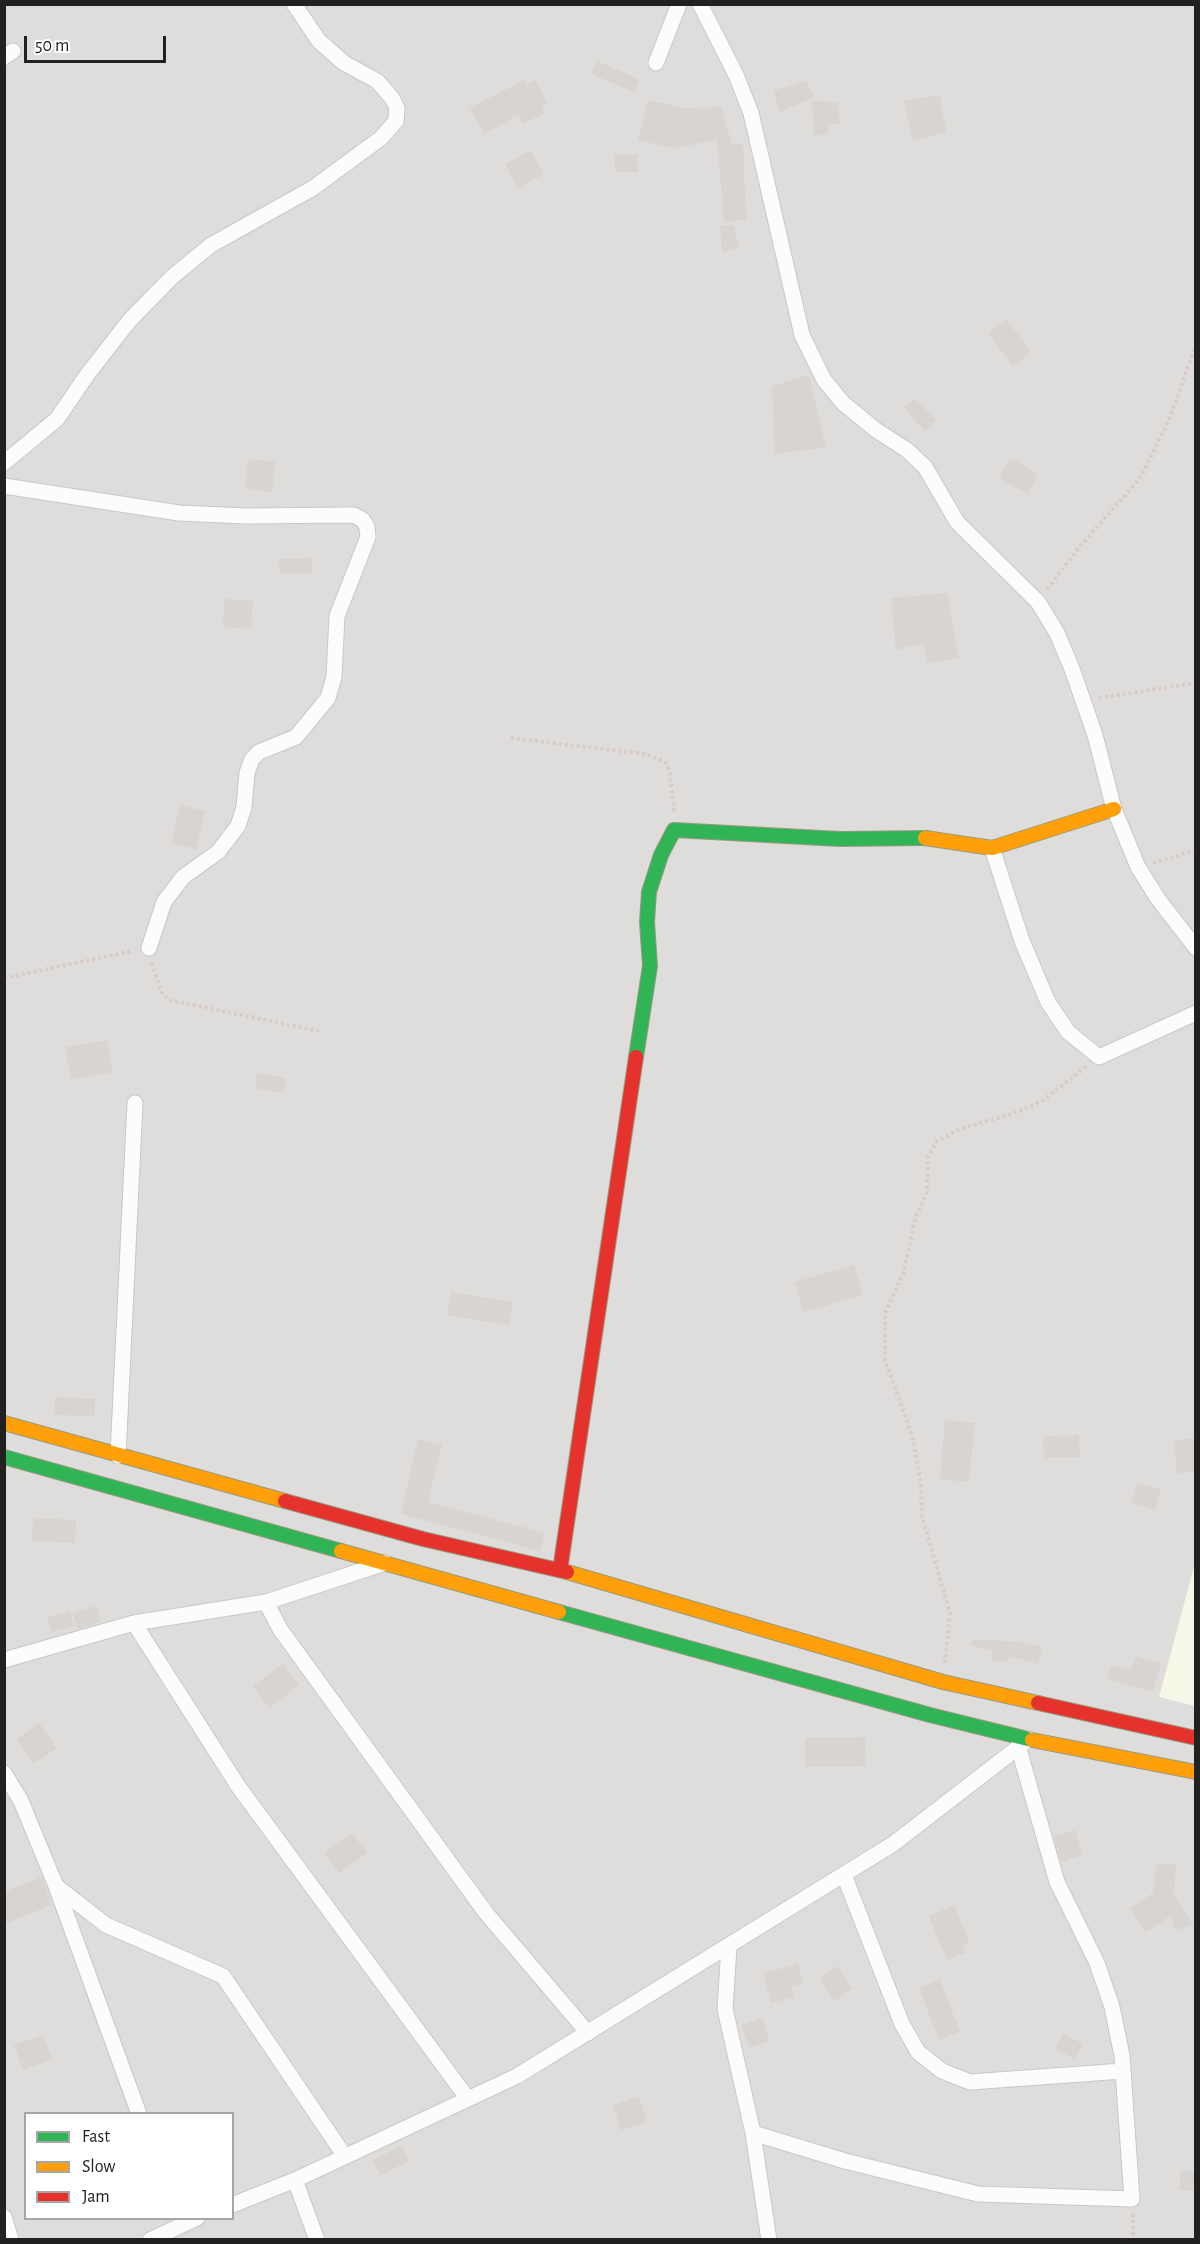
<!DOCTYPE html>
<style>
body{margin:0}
#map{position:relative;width:1200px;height:2244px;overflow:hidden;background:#f0eeea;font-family:"Alegreya Sans",sans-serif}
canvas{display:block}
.frame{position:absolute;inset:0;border:6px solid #212121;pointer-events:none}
.legend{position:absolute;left:24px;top:2112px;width:210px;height:108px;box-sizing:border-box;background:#fff;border:2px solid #a6a6a6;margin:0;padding:8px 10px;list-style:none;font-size:18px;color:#212121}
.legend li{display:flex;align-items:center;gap:12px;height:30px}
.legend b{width:30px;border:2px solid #a6a6a6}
.scale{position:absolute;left:24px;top:36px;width:142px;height:27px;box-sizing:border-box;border:3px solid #212121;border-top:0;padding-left:8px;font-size:18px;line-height:21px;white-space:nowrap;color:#212121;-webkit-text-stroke:4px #fff;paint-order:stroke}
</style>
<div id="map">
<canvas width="1200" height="2244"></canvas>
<div class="frame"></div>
<ul class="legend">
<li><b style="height:8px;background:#30b455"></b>Fast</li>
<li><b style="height:8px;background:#ff9f0a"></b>Slow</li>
<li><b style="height:8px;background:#e5322d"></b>Jam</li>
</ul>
<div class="scale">50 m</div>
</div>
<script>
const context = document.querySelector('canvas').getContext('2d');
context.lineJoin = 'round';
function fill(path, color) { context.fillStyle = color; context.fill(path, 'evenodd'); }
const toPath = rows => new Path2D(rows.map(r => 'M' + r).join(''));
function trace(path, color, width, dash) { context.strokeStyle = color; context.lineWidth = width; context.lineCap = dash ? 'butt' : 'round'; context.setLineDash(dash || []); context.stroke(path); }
const residential = toPath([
 [5,5,1195,5,1195,2239,5,2240],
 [26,2114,232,2114,232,2218,26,2218]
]);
const education = toPath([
 [1195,1563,1196,1706,1195,1706,1159,1697]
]);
const building = toPath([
 [597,61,639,79,634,92,591,74],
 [524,80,527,85,536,80,547,103,542,106,545,113,523,124,518,115,485,134,470,108],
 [806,80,814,97,780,112,773,91],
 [940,95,946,132,913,141,904,101],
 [648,100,683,108,721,107,732,144,743,144,746,219,724,222,717,140,673,148,638,140],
 [812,100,838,103,840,124,828,124,828,134,814,136],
 [530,150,544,174,518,188,505,164],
 [638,154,638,172,615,172,615,155],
 [720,225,734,226,739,248,722,252],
 [1006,319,1031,352,1013,366,988,333],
 [809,375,826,447,775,454,772,386],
 [915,398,936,421,925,431,904,408],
 [1010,458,1038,474,1027,494,999,478],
 [248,459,275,462,272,492,245,489],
 [312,558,312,573,280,573,279,559],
 [947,593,959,658,927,663,923,643,896,650,891,598],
 [224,599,253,601,251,629,223,627],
 [180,805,205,811,196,849,171,843],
 [107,1040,113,1072,71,1079,65,1047],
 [257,1073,286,1078,283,1093,255,1088],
 [854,1265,863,1295,803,1312,795,1282],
 [451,1292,513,1302,509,1325,447,1315],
 [55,1397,95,1399,95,1416,55,1415],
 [945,1420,975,1423,969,1482,940,1479],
 [1079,1435,1080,1457,1044,1458,1043,1436],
 [1196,1438,1196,1472,1177,1473,1174,1440],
 [418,1439,442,1445,428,1502,545,1533,540,1551,401,1514],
 [1137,1483,1161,1489,1155,1510,1131,1503],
 [33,1518,76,1520,75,1543,32,1541],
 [97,1606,101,1622,77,1629,73,1613],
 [70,1611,74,1626,52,1632,47,1617],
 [972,1639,1023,1642,1043,1647,1038,1664,1009,1656,1008,1662,992,1661,992,1651,971,1645],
 [1136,1656,1161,1663,1153,1692,1107,1679,1111,1665,1131,1670],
 [283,1664,299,1685,269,1708,253,1686],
 [39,1723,57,1748,34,1764,17,1739],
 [865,1737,866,1766,805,1767,805,1738],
 [1075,1830,1082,1855,1061,1862,1054,1836],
 [352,1833,367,1853,339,1873,324,1853],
 [1156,1863,1176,1865,1174,1895,1193,1925,1175,1930,1170,1916,1146,1932,1130,1908,1153,1893],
 [42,1877,52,1905,4,1924,4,1892],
 [954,1905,969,1942,963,1945,966,1952,947,1960,929,1916],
 [798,1964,803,1983,791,1986,794,1997,771,2003,763,1973],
 [838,1966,852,1989,834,2001,820,1978],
 [940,1980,960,2032,939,2040,919,1988],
 [762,2018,770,2041,749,2048,741,2025],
 [1063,2033,1083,2044,1075,2059,1055,2048],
 [43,2035,52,2060,23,2070,14,2045],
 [639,2096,647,2122,621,2130,613,2105],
 [402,2146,409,2161,380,2175,373,2160],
 [1181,2170,1196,2172,1196,2192,1179,2189]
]);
const path = toPath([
 [1047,589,1082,544,1141,477,1169,420,1196,344],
 [1099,698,1196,683],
 [511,738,645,754,659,759,666,763,670,773,674,811],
 [1153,863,1196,850],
 [152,963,161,992,169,1000,323,1032],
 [4,978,133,951],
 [945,1663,950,1613,922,1516,921,1485,912,1435,885,1360,885,1313,903,1274,916,1216,927,1192,928,1157,937,1141,960,1129,1012,1114,1042,1101,1087,1066],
 [1133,2214,1133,2240]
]);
const street = toPath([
 [700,4,736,75,751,113,802,335,824,380,843,403,876,430,907,450,925,467,957,522,1038,602,1057,633,1072,669,1095,735,1114,809,1138,867,1158,899,1196,948],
 [4,57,13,51],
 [656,63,679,4],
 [4,463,57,419,87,375,129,321,172,277,211,245,313,188,381,138,396,121,397,108,392,98,377,81,344,63,319,41,294,4],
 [4,486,179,513,246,516,354,515,363,520,367,527,368,537,337,616,334,677,328,698,296,737,259,752,252,759,247,773,244,807,238,826,218,852,183,877,164,902,149,948],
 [992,848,1022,941,1048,1002,1068,1032,1099,1057,1196,1013],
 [118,1456,135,1103],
 [266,1602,280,1629,486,1913,588,2033],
 [134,1623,238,1786,468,2099],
 [4,1660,134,1623,266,1602,385,1563],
 [4,1773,21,1801,56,1886,139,2114],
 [844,1875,902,2024,918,2052,942,2071,970,2082,1123,2071],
 [56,1886,106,1925,223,1976,344,2155],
 [729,1947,725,2009,753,2133,769,2240],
 [753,2133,845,2161,978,2194,1132,2199,1122,2056,1112,2007,1097,1963,1057,1882,1018,1746],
 [295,2180,317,2240],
 [232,2205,295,2180,517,2076,893,1844,1029,1739],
 [4,2217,11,2240],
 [150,2240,197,2218]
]);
const fast = toPath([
 [636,1057,650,966,647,922,649,892,661,855,674,830,840,839,925,838],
 [4,1457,341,1551],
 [559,1612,930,1715,1032,1740]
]);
const slow = toPath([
 [925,838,992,848,1114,809],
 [4,1423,285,1501],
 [341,1551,559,1612],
 [567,1572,943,1682,1038,1703],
 [1032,1740,1196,1772]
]);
const jam = toPath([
 [285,1501,423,1539,567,1572],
 [560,1570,636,1057],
 [1038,1703,1196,1738]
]);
fill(residential, '#dfdddb');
fill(education, '#f7f7e7');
fill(building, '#d7d4d1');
trace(street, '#c8c8c6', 17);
trace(fast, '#979b80', 16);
trace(slow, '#979b80', 16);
trace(jam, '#979b80', 16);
trace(path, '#d9cbc8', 4, [3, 3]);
trace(street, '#fdfcfc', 15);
trace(fast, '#30b455', 14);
trace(slow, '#ff9f0a', 14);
trace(jam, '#e5322d', 14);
</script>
